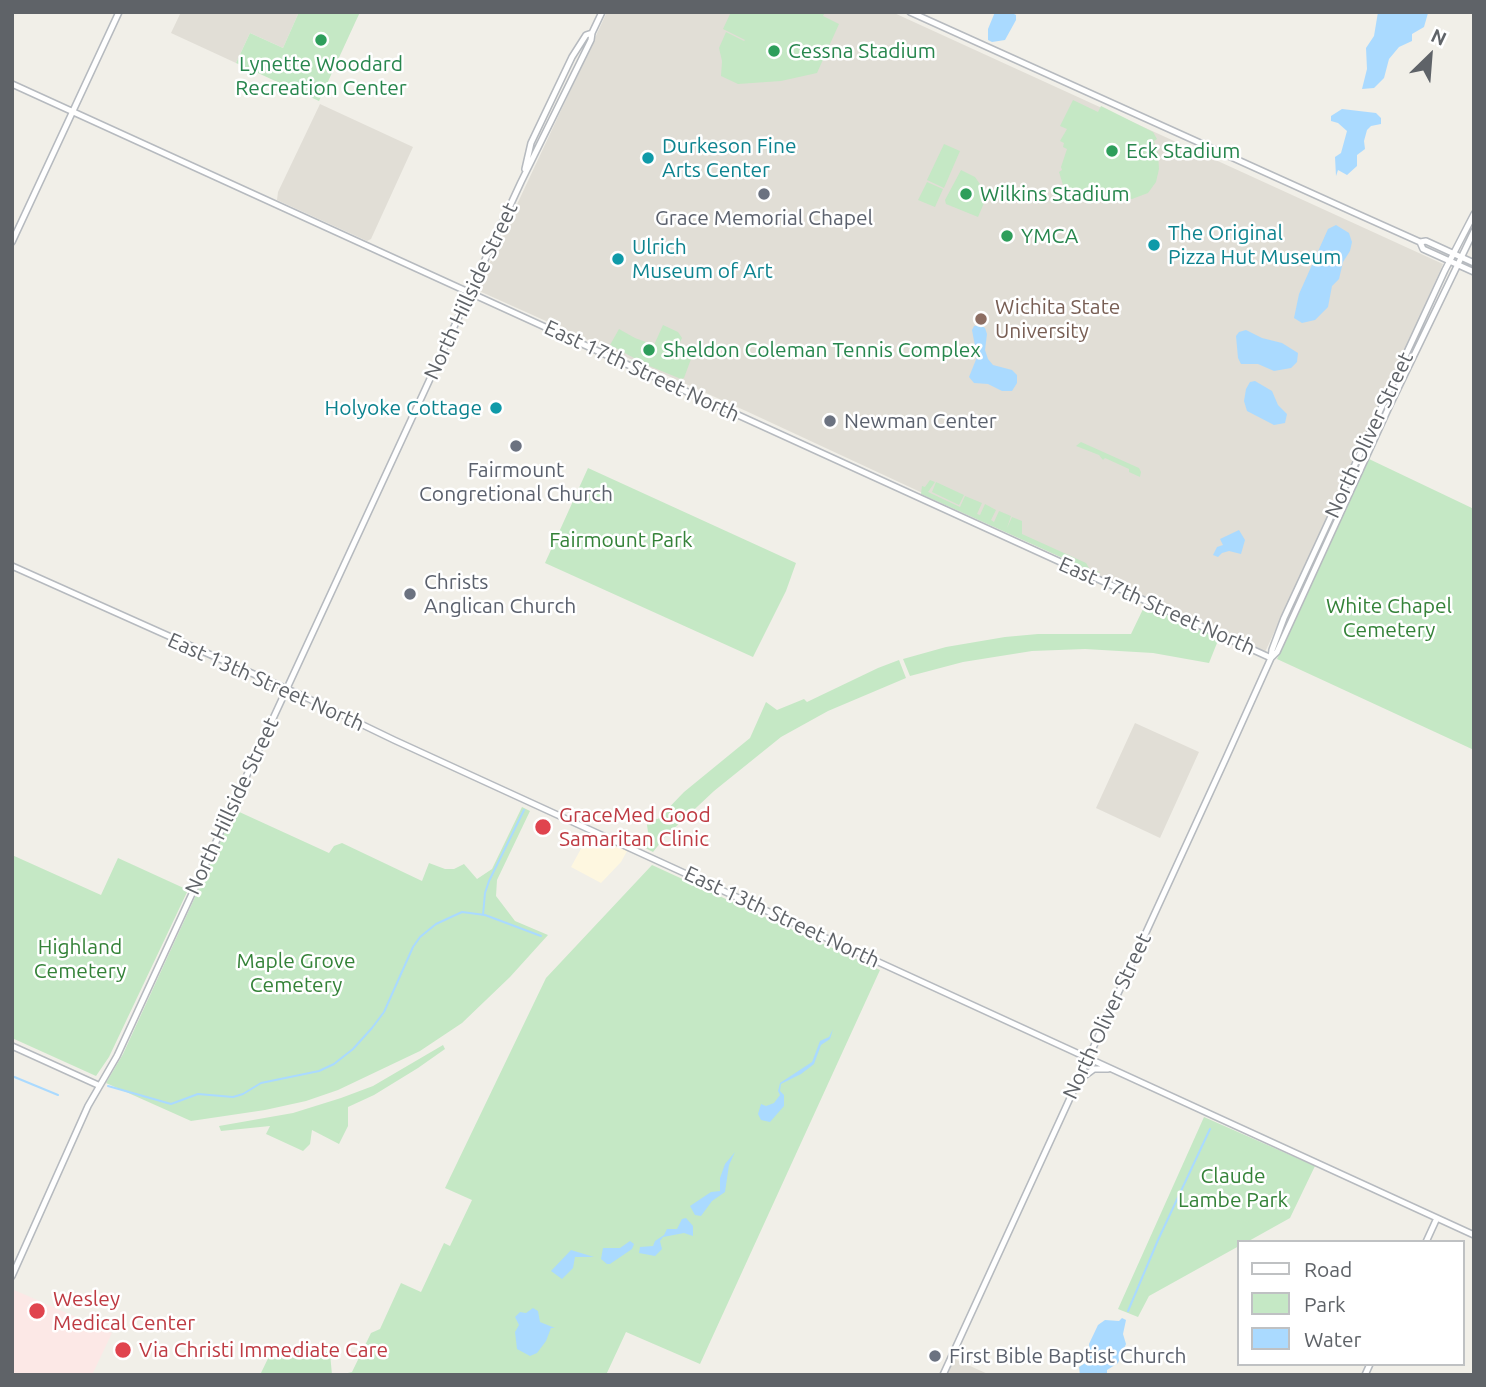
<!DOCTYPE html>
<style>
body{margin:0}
#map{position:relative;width:1486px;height:1387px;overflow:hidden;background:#f1efe8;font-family:Ubuntu,sans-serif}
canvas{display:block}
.frame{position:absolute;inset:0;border:14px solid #5f6368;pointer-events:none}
.legend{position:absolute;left:1237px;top:1240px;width:228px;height:126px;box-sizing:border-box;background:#fff;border:2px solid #bfc1c3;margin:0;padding:9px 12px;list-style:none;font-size:21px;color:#5f6368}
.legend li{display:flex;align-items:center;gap:14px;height:35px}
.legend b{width:35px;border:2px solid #bfc1c3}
.north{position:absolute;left:1395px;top:21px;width:70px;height:70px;-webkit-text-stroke:5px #fff;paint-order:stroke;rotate:25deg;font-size:19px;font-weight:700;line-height:28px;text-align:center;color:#5f6368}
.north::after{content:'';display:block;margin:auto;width:24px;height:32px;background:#5f6368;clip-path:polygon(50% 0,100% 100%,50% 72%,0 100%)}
</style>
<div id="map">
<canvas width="1486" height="1387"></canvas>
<div class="frame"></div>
<ul class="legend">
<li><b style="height:9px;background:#fff"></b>Road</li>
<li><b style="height:19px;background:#c5e8c5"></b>Park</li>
<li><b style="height:19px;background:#aadaff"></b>Water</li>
</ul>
<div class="north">N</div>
</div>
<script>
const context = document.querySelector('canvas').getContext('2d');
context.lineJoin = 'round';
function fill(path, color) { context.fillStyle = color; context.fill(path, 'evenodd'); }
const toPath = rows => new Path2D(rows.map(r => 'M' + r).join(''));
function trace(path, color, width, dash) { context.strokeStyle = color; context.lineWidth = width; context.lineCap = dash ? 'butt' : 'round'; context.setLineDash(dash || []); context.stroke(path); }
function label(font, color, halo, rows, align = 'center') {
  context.font = font + ' Ubuntu,sans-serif'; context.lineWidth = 5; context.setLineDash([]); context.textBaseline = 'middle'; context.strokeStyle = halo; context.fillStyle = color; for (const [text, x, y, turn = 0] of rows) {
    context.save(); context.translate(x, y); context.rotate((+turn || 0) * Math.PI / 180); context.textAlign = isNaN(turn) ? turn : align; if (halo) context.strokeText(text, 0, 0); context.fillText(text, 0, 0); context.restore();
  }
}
const commercial = toPath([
 [589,834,627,851,621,862,601,883,571,867]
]);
const education = toPath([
 [181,12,299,12,283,48,250,33,236,63,171,33],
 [607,12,892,12,1443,264,1374,420,1265,652,746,411,477,290],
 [320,104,413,147,371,239,367,241,277,200,278,192],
 [1135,723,1199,752,1160,838,1096,808],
 [955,1359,957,1360,990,1375,946,1375]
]);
const medical = toPath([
 [12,1289,112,1333,92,1375,12,1375]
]);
const green = toPath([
 [299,12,360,12,319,101,236,63,250,33,283,48],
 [731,12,821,12,824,14,823,16,839,24,817,73,781,81,738,84,721,76,722,61,719,48,726,32,744,41,745,40,723,29],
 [1073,100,1098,112,1101,106,1153,132,1157,139,1154,141,1158,153,1159,169,1156,182,1148,193,1132,199,1116,197,1112,199,1084,195,1083,197,1068,188,1067,184,1063,185,1059,172,1062,170,1061,167,1067,149,1063,147,1064,143,1060,141,1067,129,1060,126],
 [944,144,960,151,944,188,927,180],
 [961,170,975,177,982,187,984,203,978,217,946,204,945,200],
 [927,182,943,189,935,207,918,200],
 [663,325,678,332,682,338,679,344,683,354,691,359,684,378,681,379,647,365,610,345,619,329,635,338,654,345],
 [1081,442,1139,468,1141,472,1140,477,1129,472,1129,469,1105,458,1103,460,1099,455,1076,446],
 [1369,459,1474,509,1474,750,1277,659],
 [588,468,796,563,786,591,753,657,545,563],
 [930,480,935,482,928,492,960,507,965,496,982,503,977,514,980,515,985,504,996,510,991,520,994,522,999,511,1011,516,1007,528,1012,517,1022,521,1022,534,1086,563,1090,570,1101,572,1096,573,921,494,922,486,925,487],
 [936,482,964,495,959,505,932,492],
 [1145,605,1219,638,1209,663,1153,653,1085,649,1032,651,963,662,910,676,903,659,946,647,1005,637,1038,634,1131,634],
 [899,660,906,678,828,711,781,737,714,791,665,837,653,852,645,848,648,832,646,818,658,819,684,792,750,738,766,702,777,710,804,699,807,702,878,668],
 [522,807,530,811,497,880,496,896,515,921,548,935,510,977,462,1023,420,1051,338,1090,306,1101,265,1110,191,1121,106,1083,123,1054,235,810,329,853,334,846,342,843,422,881,429,863,445,869,454,869,464,864,477,879,492,869],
 [12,855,101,895,118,858,188,890,109,1057,96,1076,12,1038],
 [652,865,880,970,700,1364,626,1332,606,1375,339,1375,352,1372,371,1333,380,1329,401,1283,421,1292,444,1243,450,1246,472,1200,445,1188,546,978],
 [443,1045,445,1049,418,1068,374,1095,348,1107,348,1126,339,1144,312,1130,310,1144,303,1151,266,1134,270,1126,221,1131,219,1126,293,1113,341,1098,373,1086],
 [1204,1117,1315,1166,1290,1218,1247,1242,1239,1242,1239,1246,1149,1296,1138,1317,1118,1309],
 [275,1344,293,1350,318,1350,330,1353,332,1375,260,1375]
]);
const water = toPath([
 [995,12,1010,12,1016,15,1016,20,1005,40,992,42,988,40,988,29],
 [1378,12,1428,13,1424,27,1412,34,1412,41,1399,47,1389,59,1384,78,1374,88,1362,89,1367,69,1366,48,1374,36],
 [1342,109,1376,113,1381,118,1381,124,1371,126,1367,130,1364,141,1365,149,1357,155,1357,166,1347,175,1338,170,1336,176,1335,157,1341,153,1347,131,1338,123,1331,121,1331,116],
 [1336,225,1349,233,1352,242,1350,251,1343,262,1339,279,1332,286,1328,307,1315,320,1302,323,1294,318,1299,294,1328,229],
 [980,325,985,328,987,334,985,350,988,359,993,365,1012,370,1017,375,1017,383,1012,391,1002,391,988,384,974,383,969,377,977,357,972,330,974,326],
 [1246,330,1262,338,1282,343,1298,353,1297,362,1291,368,1274,371,1258,364,1241,364,1238,358,1236,336,1239,332],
 [1255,381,1272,391,1278,405,1287,414,1285,423,1274,425,1247,411,1244,401,1246,389,1250,382],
 [1239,530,1245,540,1241,554,1229,551,1222,553,1218,557,1213,555,1217,547,1223,545,1220,539],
 [833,1029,830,1039,821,1045,814,1064,801,1074,781,1084,780,1091,784,1095,784,1106,770,1122,761,1120,758,1114,761,1104,766,1106,774,1103,780,1095,778,1091,780,1083,812,1062,820,1041,829,1037],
 [735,1152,729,1165,725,1192,712,1201,701,1216,695,1215,690,1206,711,1192,720,1191,720,1178,725,1164],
 [686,1218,693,1226,693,1236,684,1233,663,1237,660,1241,662,1249,655,1256,639,1253,640,1247,653,1246,655,1241,664,1235,667,1229,677,1229,682,1219],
 [630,1241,634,1244,632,1249,610,1264,607,1264,601,1259,603,1248,620,1248],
 [571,1250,594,1257,575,1257,573,1268,562,1279,551,1271],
 [533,1308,538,1311,540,1322,555,1328,551,1328,546,1341,537,1353,530,1356,517,1349,515,1332,519,1325,515,1317,520,1312,526,1313],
 [1122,1318,1126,1320,1123,1334,1126,1344,1118,1363,1107,1370,1107,1375,1080,1375,1079,1367,1090,1360,1089,1344,1098,1325,1105,1320,1119,1321]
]);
const stream = toPath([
 [483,915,485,893,489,881,524,810],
 [12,1076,58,1095],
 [108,1086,171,1104,198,1094,233,1097,243,1094,261,1083,319,1071,334,1064,353,1049,372,1028,384,1012,413,947,420,937,436,924,462,912,485,915,541,936],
 [1128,1311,1158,1240,1210,1129]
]);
const secondary = toPath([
 [910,12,1353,212,1420,242,1426,241,1474,263],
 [12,84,1271,658],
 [525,169,531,143,572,57,586,35,592,33],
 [12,242,119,12],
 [1420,242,1423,249,1474,272],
 [12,566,305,697,394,740,1474,1235],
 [1271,658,1277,652,1389,407,1474,231],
 [12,1046,98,1085],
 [1079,1080,1094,1069,1108,1069],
 [1426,1242,1437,1218],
 [12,1276,88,1106,117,1056,521,182,591,40,592,33,602,12],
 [943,1375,1226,758,1271,658,1272,650,1284,618,1445,270,1474,214],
 [1365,1375,1370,1364]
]);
const markers = [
 [321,40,7,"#2e9e5b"],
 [774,51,7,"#2e9e5b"],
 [1112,151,7,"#2e9e5b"],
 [648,158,7,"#0f9aa8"],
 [764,194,7,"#6b7280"],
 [966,194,7,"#2e9e5b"],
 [1007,236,7,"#2e9e5b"],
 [1154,245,7,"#0f9aa8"],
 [618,259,7,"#0f9aa8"],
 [981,319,7,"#8d6e63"],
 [649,350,7,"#2e9e5b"],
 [496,408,7,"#0f9aa8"],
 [830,421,7,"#6b7280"],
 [516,446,7,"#6b7280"],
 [410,594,7,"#6b7280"],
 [543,827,9,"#e0444e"],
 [37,1311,9,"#e0444e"],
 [123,1350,9,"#e0444e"],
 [935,1356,7,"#6b7280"]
];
const leisureNames = [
 ["Cessna Stadium",788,51],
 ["Lynette Woodard",321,64,"center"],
 ["Recreation Center",321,88,"center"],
 ["Eck Stadium",1126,151],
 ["Wilkins Stadium",980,194],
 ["YMCA",1021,236],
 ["Sheldon Coleman Tennis Complex",663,350]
];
const cultureNames = [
 ["Durkeson Fine",662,146],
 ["Arts Center",662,170],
 ["The Original",1168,233],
 ["Pizza Hut Museum",1168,257],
 ["Ulrich",632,247],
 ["Museum of Art",632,271],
 ["Holyoke Cottage",482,408,"right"]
];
const worshipNames = [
 ["Grace Memorial Chapel",764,218,"center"],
 ["Newman Center",844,421],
 ["Fairmount",516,470,"center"],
 ["Congretional Church",516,494,"center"],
 ["Christs",424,582],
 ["Anglican Church",424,606],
 ["First Bible Baptist Church",949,1356]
];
const streetNames = [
 ["North Hillside Street",471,291,-65],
 ["East 17th Street North",642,371,25],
 ["North Oliver Street",1369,435,-65],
 ["East 17th Street North",1157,606,24],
 ["East 13th Street North",266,682,24],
 ["North Hillside Street",232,806,-65],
 ["East 13th Street North",782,917,25],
 ["North Oliver Street",1107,1016,-65]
];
const educationNames = [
 ["Wichita State",995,307],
 ["University",995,331]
];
const parkNames = [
 ["Fairmount Park",621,540],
 ["White Chapel",1389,606],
 ["Cemetery",1389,630],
 ["Highland",80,947],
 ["Cemetery",80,971],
 ["Maple Grove",296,961],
 ["Cemetery",296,985],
 ["Claude",1233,1176],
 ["Lambe Park",1233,1200]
];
const healthNames = [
 ["GraceMed Good",559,815],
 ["Samaritan Clinic",559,839],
 ["Wesley",53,1299],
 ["Medical Center",53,1323],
 ["Via Christi Immediate Care",139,1350]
];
fill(commercial, '#fef7e0');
fill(education, '#e1ded6');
fill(medical, '#fce8e6');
fill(green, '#c5e8c5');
fill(water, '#aadaff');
trace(stream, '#aadaff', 2);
trace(secondary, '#b6babf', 8);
trace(secondary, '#fff', 5);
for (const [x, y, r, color] of markers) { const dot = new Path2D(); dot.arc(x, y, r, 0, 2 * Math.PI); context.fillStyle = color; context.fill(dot); trace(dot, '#fff', 2.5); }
label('21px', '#27864d', '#fff', leisureNames, 'left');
label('21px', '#0d838f', '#fff', cultureNames, 'left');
label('21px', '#5b616d', '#fff', worshipNames, 'left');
label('21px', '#5f6368', '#fff', streetNames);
label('21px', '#785e54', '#fff', educationNames, 'left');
label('21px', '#348238', '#fff', parkNames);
label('21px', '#be3a42', '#fff', healthNames, 'left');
</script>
